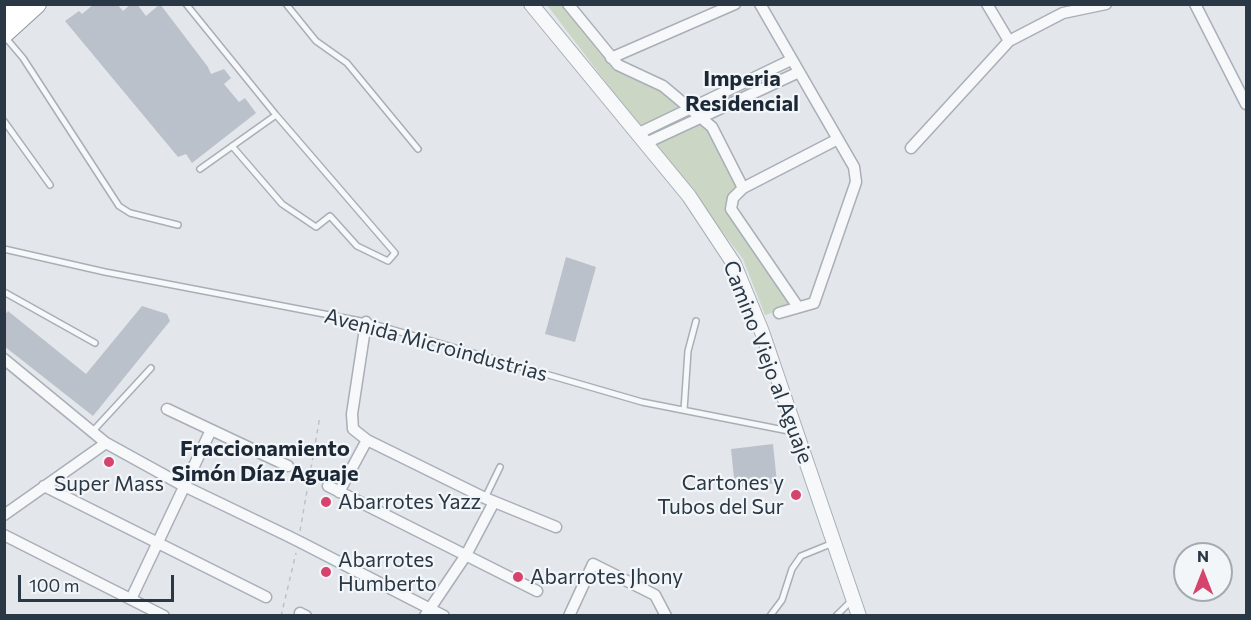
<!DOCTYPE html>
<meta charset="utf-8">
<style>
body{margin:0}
#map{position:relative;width:1251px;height:620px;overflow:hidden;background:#e3e7ec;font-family:Commissioner,sans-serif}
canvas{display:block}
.frame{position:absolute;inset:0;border:6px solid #2a3745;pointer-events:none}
.north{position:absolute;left:1173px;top:542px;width:60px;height:60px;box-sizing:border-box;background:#f3f6f9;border:2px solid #a3aab1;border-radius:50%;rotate:0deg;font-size:16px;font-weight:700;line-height:24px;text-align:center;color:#2a3745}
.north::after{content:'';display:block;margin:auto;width:21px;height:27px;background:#d6436c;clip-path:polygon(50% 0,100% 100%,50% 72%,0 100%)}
.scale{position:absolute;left:18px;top:575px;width:156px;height:27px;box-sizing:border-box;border:3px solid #2a3745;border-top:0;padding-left:8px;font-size:18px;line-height:21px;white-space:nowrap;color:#2a3745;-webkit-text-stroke:4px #f3f6f9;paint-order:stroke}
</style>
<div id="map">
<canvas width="1251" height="620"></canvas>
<div class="frame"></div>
<div class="north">N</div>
<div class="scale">100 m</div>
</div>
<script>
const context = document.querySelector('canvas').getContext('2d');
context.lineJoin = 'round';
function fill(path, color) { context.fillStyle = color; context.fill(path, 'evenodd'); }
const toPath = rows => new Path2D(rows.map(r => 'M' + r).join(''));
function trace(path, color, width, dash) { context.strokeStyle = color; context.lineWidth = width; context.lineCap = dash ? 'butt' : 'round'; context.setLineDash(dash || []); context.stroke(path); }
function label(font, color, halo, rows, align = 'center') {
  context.font = font + ' Commissioner,sans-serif'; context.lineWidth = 4.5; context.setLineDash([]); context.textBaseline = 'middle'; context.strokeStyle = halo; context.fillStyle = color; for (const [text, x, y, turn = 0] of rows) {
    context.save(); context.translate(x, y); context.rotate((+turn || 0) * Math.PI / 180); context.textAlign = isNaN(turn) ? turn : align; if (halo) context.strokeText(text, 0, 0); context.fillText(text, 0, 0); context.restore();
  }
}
const green = toPath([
 [547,5,566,5,609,59,651,82,685,107,640,127],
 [702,123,709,128,738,187,729,208,793,306,765,315,743,259,655,144]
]);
const building = toPath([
 [94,4,117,4,123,11,131,4,137,4,146,16,160,4,208,67,211,74,224,69,231,78,224,84,239,102,245,98,256,113,192,163,186,154,178,157,65,21,79,11,82,14],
 [566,257,596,267,575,342,545,334],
 [142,306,167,314,170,321,93,416,4,346,4,316,8,311,86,374],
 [773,444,777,483,735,488,731,449]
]);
const path = toPath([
 [300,531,320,416],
 [281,616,296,553]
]);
const service = toPath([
 [186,4,276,115,395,253,388,261,357,246,330,216,316,227,282,204,232,146],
 [286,4,316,41,347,63,418,149],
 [6,38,23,58,119,206,130,213,178,225],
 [4,121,50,185],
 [200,169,276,115],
 [4,249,105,272,366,322,642,402,794,432],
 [4,292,95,343],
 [684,410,688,351,696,321],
 [92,432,151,368],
 [485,498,500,467],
 [770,616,782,600,792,569,801,556,833,543],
 [836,616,852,600]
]);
const minor = toPath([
 [568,4,618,65,663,86,712,127,743,188,733,198,731,209,798,307],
 [760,4,854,167,856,182,814,303,779,313],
 [987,4,1009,41],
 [1195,4,1246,104],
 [611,58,735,4],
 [639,133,791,60],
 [646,143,799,72],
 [911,148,1009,41,1063,13,1106,4],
 [743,188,838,139],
 [366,322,352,414,353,429,367,440,485,498,556,527],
 [4,359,106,443,184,486,288,536],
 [167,409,288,466],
 [44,486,266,597],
 [328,486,537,591],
 [339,492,367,440],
 [4,515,106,443],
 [4,535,164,616],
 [302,543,444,616],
 [131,599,211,430],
 [300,613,306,616],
 [425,616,466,555,494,502],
 [569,616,593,564,655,595,666,616]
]);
const tertiary = toPath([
 [531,4,689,196,734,264,762,332,859,616]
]);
const trunk = toPath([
 [4,13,14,4],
 [4,34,37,4]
]);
const minorBridge = toPath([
 [288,536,302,543]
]);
const markers = [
 [109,462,6,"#d6436c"],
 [796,495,6,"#d6436c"],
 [326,502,6,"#d6436c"],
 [326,572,6,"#d6436c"],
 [518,577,6,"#d6436c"]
];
const streetNames = [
 ["Avenida Microindustrias",436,345,15],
 ["Camino Viejo al Aguaje",768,362,69]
];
const poiNames = [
 ["Cartones y",784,483,"right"],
 ["Tubos del Sur",784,507,"right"],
 ["Super Mass",109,484,"center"],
 ["Abarrotes Yazz",338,502],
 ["Abarrotes",338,560],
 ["Humberto",338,584],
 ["Abarrotes Jhony",530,577]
];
const neighbourhoodNames = [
 ["Imperia",742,79],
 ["Residencial",742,104],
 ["Fraccionamiento",265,449],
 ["Simón Díaz Aguaje",265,474]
];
fill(green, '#cbd6c4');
fill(building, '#bac1ca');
trace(service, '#a8afb7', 8);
trace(minor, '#a8afb7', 13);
trace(tertiary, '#a8afb7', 16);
trace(trunk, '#8997a3', 20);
trace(path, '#bdc2c7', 1.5, [4.5, 4.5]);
trace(service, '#f6f8fa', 5);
trace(minor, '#f6f8fa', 10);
trace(tertiary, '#f6f8fa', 14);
trace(trunk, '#fff', 18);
trace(minorBridge, '#a8afb7', 13, []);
trace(minorBridge, '#f6f8fa', 10);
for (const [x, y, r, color] of markers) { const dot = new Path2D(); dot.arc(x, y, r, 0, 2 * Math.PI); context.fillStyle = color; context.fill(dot); trace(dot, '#f3f6f9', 2); }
label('21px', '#2a3745', '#f3f6f9', streetNames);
label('21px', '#2a3745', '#f3f6f9', poiNames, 'left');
label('bold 22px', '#1c2836', '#f3f6f9', neighbourhoodNames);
</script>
